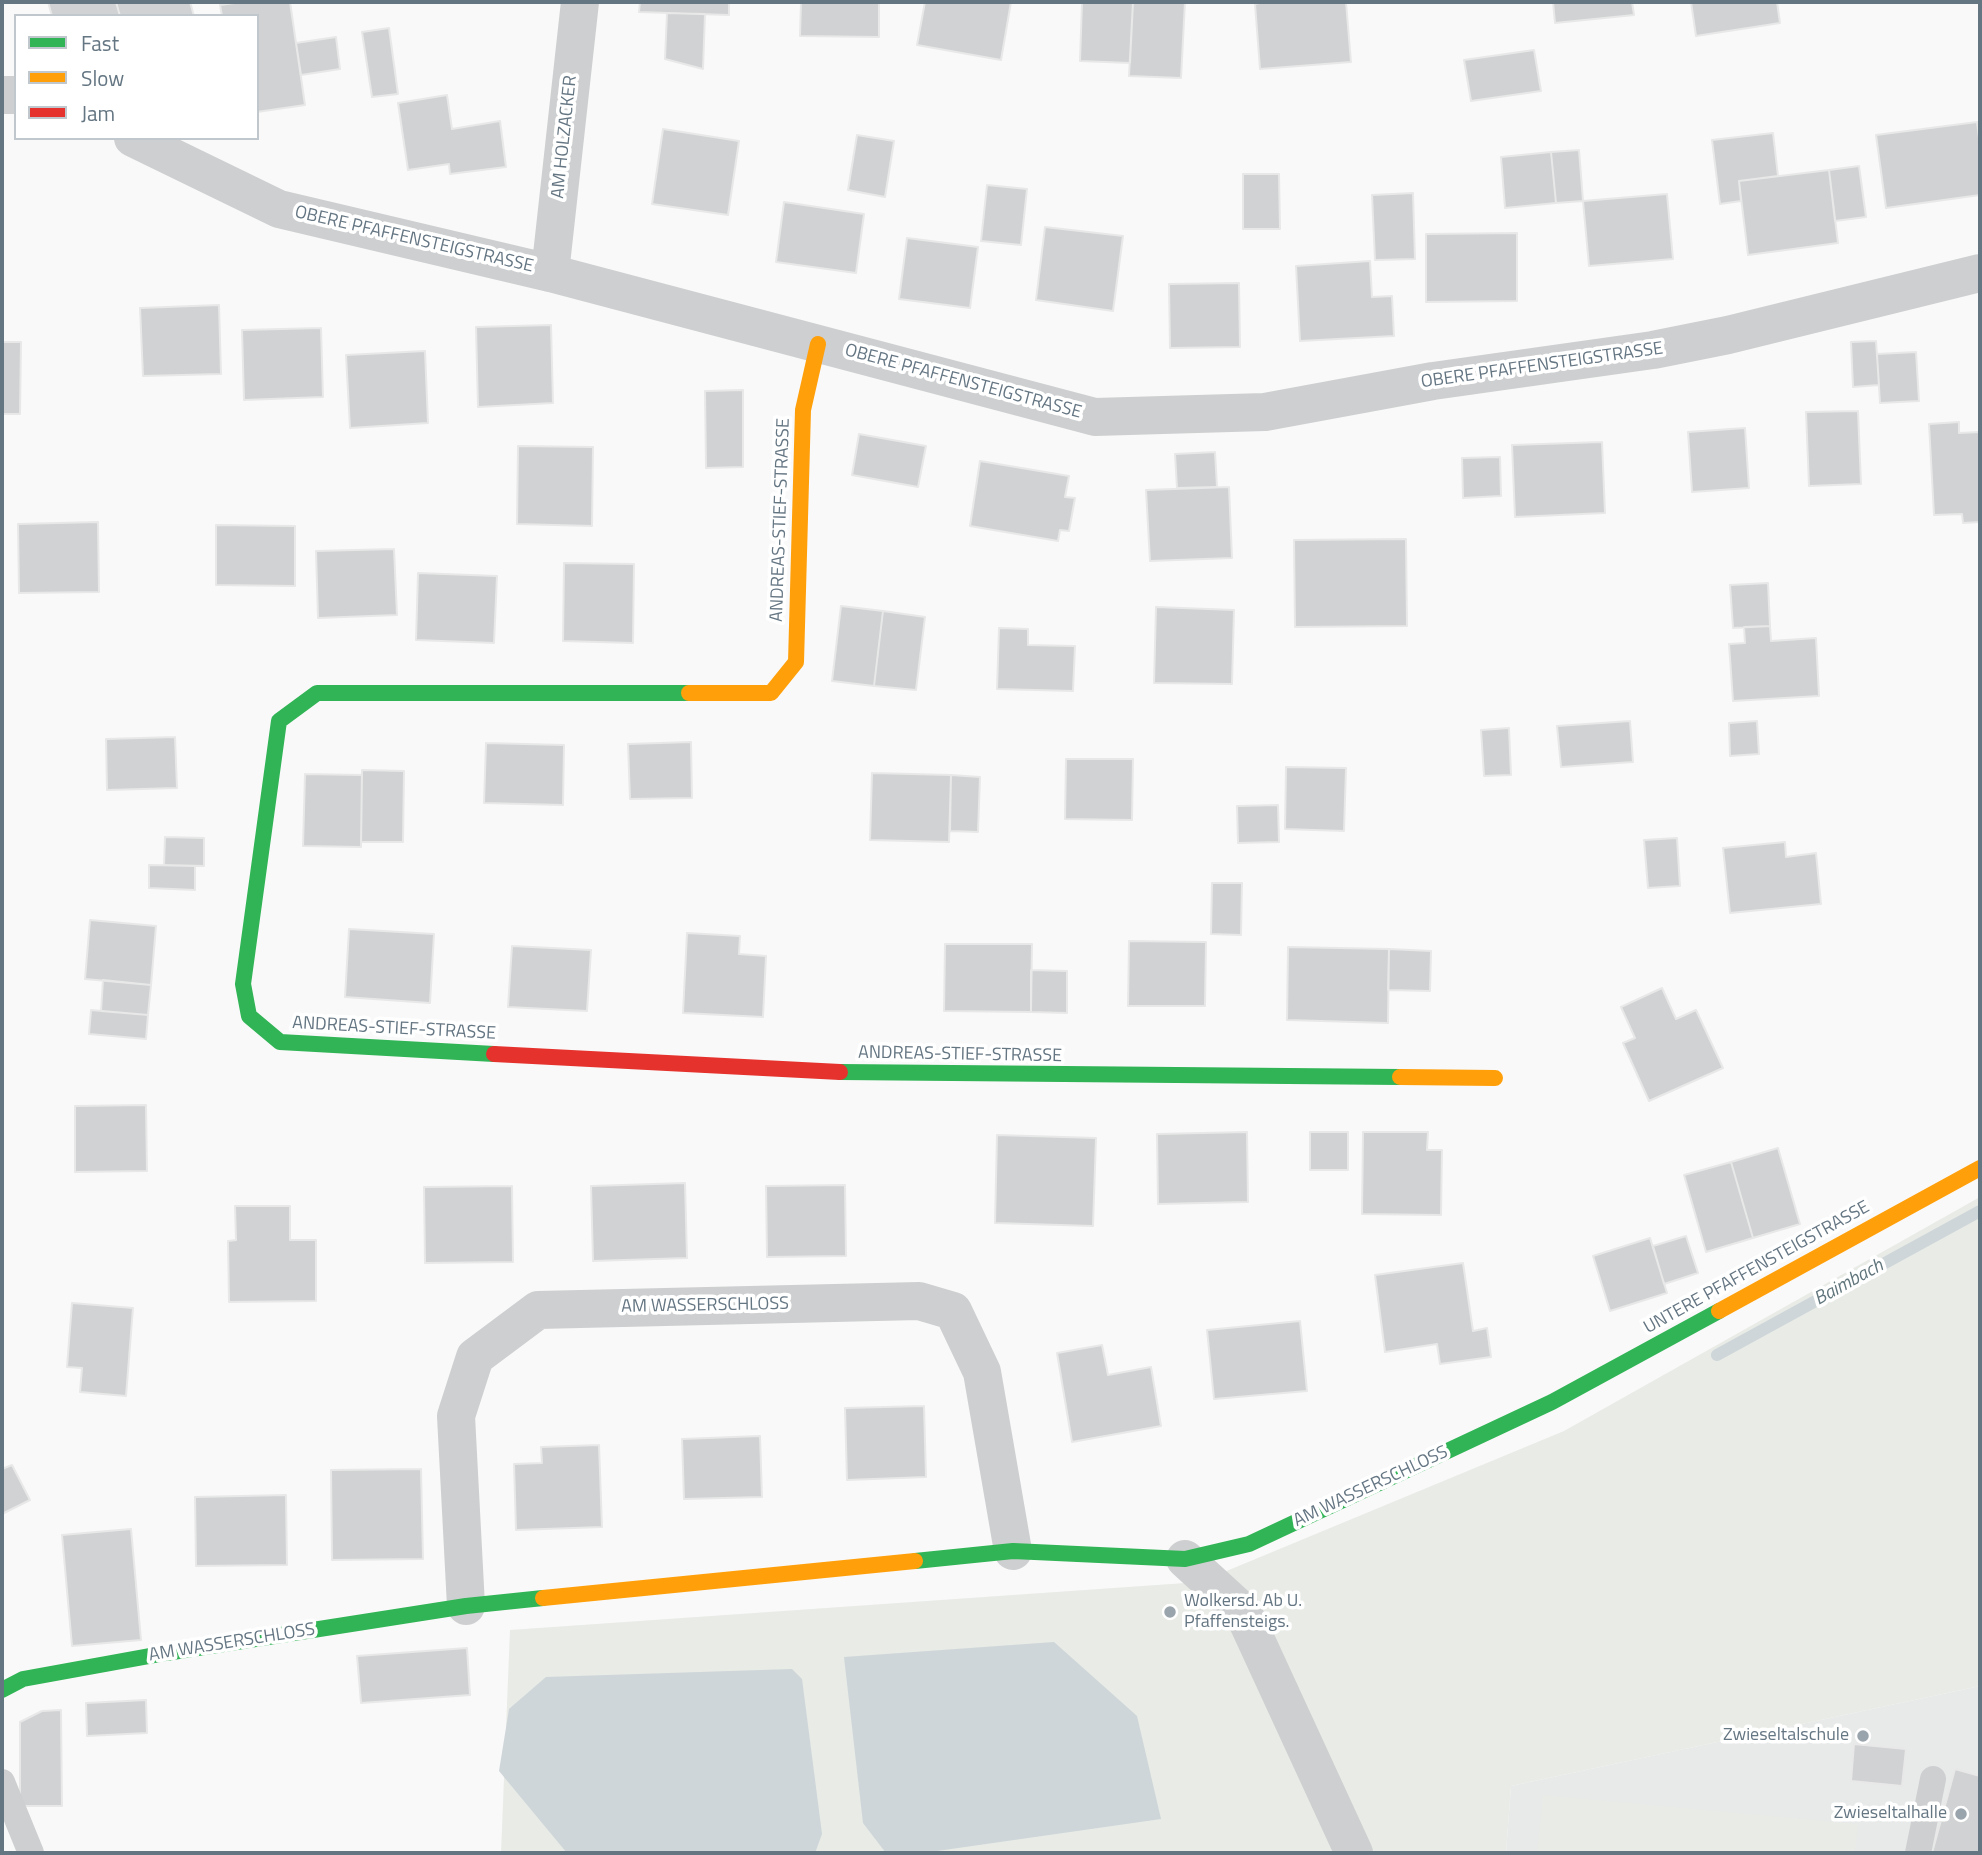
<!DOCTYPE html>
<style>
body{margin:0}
#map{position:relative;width:1982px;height:1855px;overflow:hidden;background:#f9f9f9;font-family:"Titillium Web",sans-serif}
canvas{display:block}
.frame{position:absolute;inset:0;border:4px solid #657683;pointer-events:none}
.legend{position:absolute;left:14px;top:14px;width:245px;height:126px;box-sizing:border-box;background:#fff;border:2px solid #c1c8cd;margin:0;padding:9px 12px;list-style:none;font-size:21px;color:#657683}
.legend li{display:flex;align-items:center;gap:14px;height:35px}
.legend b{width:35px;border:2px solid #c1c8cd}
</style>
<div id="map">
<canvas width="1982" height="1855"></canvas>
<div class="frame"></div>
<ul class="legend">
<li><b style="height:9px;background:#30b455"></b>Fast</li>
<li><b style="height:9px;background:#ff9f0a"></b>Slow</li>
<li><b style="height:9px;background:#e5322d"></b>Jam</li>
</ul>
</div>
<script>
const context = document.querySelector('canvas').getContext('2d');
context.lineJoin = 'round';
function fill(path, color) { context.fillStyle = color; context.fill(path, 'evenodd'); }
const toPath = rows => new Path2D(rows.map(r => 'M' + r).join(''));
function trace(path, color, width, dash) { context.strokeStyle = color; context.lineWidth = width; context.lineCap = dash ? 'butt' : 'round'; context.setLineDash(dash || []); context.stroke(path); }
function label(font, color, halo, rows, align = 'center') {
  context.font = font + ' "Titillium Web",sans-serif'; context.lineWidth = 7; context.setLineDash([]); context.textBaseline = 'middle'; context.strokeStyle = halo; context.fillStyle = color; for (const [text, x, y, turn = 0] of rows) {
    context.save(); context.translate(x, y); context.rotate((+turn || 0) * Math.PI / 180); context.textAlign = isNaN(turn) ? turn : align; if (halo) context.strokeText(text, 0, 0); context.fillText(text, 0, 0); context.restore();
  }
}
const built = toPath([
 [1980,1686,1980,1853,1506,1853,1511,1786]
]);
const green = toPath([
 [1980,1197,1980,1686,1511,1786,1506,1853,501,1853,510,1630,1200,1582,1564,1431],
 [1543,1795,1858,1824,1855,1853,1537,1853]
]);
const water = toPath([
 [1054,1642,1137,1716,1161,1819,923,1853,886,1853,863,1823,844,1657],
 [792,1669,802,1679,822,1834,815,1853,567,1853,499,1771,509,1709,546,1677]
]);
const stream = toPath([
 [1717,1355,1980,1211]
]);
const building = toPath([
 [48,2,116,2,120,16,52,16,48,2],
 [116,2,190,2,194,16,120,16,116,2],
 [242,2,290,2,305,105,257,112,257,16,222,16,220,5,242,2],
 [640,2,729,2,729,15,639,12,640,2],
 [801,2,879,2,879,37,800,36,801,2],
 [925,2,1011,2,1001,60,917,45,925,2],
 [1082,2,1133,2,1130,63,1080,61,1082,2],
 [1133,2,1185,2,1181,78,1129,76,1133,2],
 [1264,2,1346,2,1351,62,1260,69,1255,4,1264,2],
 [1553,2,1632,2,1634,15,1555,23,1553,2],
 [1691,2,1777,2,1780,23,1696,36,1691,2],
 [667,13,705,14,703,69,665,59,667,13],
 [389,28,398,94,372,97,362,32,389,28],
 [336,37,340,69,301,75,296,43,336,37],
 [1534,50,1541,91,1471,101,1464,60,1534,50],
 [447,95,452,129,500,121,506,167,450,174,449,164,408,170,398,103,447,95],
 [1977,122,1980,146,1980,195,1886,208,1876,135,1977,122],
 [663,129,739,141,728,215,652,204,663,129],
 [1773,133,1778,176,1739,181,1741,201,1720,204,1712,140,1773,133],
 [857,135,894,141,885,197,848,190,857,135],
 [1579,150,1583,201,1556,203,1551,152,1579,150],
 [1551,152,1556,203,1505,208,1501,157,1551,152],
 [1859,166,1866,217,1835,221,1829,170,1859,166],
 [1829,170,1838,243,1748,255,1739,181,1829,170],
 [1243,174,1279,174,1280,229,1243,229,1243,174],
 [987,185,1027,189,1021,245,981,241,987,185],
 [1413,193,1415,259,1375,260,1372,195,1413,193],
 [1667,194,1673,259,1589,266,1583,201,1667,194],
 [784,202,864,214,856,273,776,262,784,202],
 [1045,227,1123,236,1113,311,1036,300,1045,227],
 [1517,233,1517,301,1426,302,1426,234,1517,233],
 [907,238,978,247,970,308,899,299,907,238],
 [1370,261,1372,297,1392,296,1394,336,1300,341,1296,266,1370,261],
 [1239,283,1240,347,1170,348,1169,284,1239,283],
 [219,305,221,374,143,376,140,308,219,305],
 [551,325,553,403,478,407,476,327,551,325],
 [321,328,323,397,244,400,242,330,321,328],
 [1876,341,1879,385,1853,387,1851,342,1876,341],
 [2,342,21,342,20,414,2,414,2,342],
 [425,351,428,423,350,428,346,355,425,351],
 [1916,352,1919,401,1880,403,1877,354,1916,352],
 [743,390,743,467,706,468,705,391,743,390],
 [1858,411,1861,484,1809,486,1806,412,1858,411],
 [1959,422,1959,433,1980,432,1980,522,1963,523,1962,514,1934,515,1929,424,1959,422],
 [1745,428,1749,488,1692,492,1688,432,1745,428],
 [859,434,926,446,918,487,852,475,859,434],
 [1602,442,1605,513,1515,517,1512,445,1602,442],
 [518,446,593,447,592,526,517,524,518,446],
 [1215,452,1217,487,1177,488,1175,454,1215,452],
 [1500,457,1501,496,1463,498,1462,458,1500,457],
 [980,461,1069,476,1065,497,1075,498,1069,531,1060,530,1058,541,970,526,980,461],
 [1229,487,1232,558,1150,561,1146,490,1229,487],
 [98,522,99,592,19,593,18,524,98,522],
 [216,525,295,526,295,586,216,585,216,525],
 [1406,539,1407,626,1295,627,1294,540,1406,539],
 [394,549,397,615,318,618,316,551,394,549],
 [564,563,634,564,633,643,563,641,564,563],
 [418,573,497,576,494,643,416,640,418,573],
 [1768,583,1770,626,1733,628,1730,585,1768,583],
 [841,606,883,611,874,686,832,681,841,606],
 [1156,607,1234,610,1232,684,1154,683,1156,607],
 [883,611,925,617,916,690,874,686,883,611],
 [1770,626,1771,641,1816,638,1819,696,1733,701,1729,644,1745,643,1744,627,1770,626],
 [999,628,1028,629,1028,645,1075,646,1073,691,997,689,999,628],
 [1630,721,1633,762,1561,767,1557,726,1630,721],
 [1757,721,1759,754,1730,756,1729,723,1757,721],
 [1509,728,1511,775,1484,776,1481,730,1509,728],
 [175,737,177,788,107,790,106,739,175,737],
 [691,742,692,798,630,799,628,744,691,742],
 [486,743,564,745,563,805,484,803,486,743],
 [1066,759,1133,759,1132,820,1065,819,1066,759],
 [1286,767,1346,768,1344,831,1285,829,1286,767],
 [362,770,404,771,403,842,361,842,362,770],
 [872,773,951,775,949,842,870,840,872,773],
 [305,774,362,775,361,847,303,846,305,774],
 [951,775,980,777,978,832,950,831,951,775],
 [1278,805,1279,842,1238,843,1237,806,1278,805],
 [165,837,204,838,204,866,164,865,165,837],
 [1677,838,1680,886,1648,888,1644,840,1677,838],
 [1785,842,1786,857,1816,853,1821,904,1730,913,1723,848,1785,842],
 [149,865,195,866,195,890,149,888,149,865],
 [1212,883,1242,883,1241,935,1211,934,1212,883],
 [90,920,156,926,151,985,85,979,90,920],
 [349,929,434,934,430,1003,345,997,349,929],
 [687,933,740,936,739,954,766,956,763,1017,683,1013,687,933],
 [1129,941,1206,942,1205,1006,1128,1006,1129,941],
 [945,944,1032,944,1031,1012,944,1011,945,944],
 [512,946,591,950,587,1011,508,1007,512,946],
 [1288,947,1389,949,1388,1023,1287,1020,1288,947],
 [1389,949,1431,951,1430,991,1388,990,1389,949],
 [1031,970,1067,971,1067,1013,1031,1012,1031,970],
 [103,980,151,985,148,1015,101,1011,103,980],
 [1662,988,1676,1019,1696,1010,1723,1068,1649,1101,1623,1043,1635,1038,1621,1007,1662,988],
 [91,1010,148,1015,146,1039,89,1034,91,1010],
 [146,1105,147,1171,75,1172,75,1106,146,1105],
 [1247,1132,1248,1202,1158,1204,1157,1134,1247,1132],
 [1310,1132,1348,1132,1348,1170,1310,1170,1310,1132],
 [1363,1132,1428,1132,1427,1150,1442,1150,1441,1215,1362,1214,1363,1132],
 [997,1135,1096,1138,1093,1226,995,1223,997,1135],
 [1778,1148,1800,1224,1753,1238,1731,1162,1778,1148],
 [1731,1162,1753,1238,1706,1252,1684,1175,1731,1162],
 [685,1183,687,1258,593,1261,591,1186,685,1183],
 [845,1185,846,1256,767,1257,766,1186,845,1185],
 [512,1186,513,1262,425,1263,424,1187,512,1186],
 [235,1206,290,1206,290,1240,316,1240,316,1301,229,1302,228,1241,236,1240,235,1206],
 [1686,1236,1698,1273,1664,1284,1653,1246,1686,1236],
 [1650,1238,1667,1293,1610,1311,1593,1256,1650,1238],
 [1463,1263,1473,1331,1487,1328,1491,1357,1440,1364,1437,1344,1385,1352,1375,1275,1463,1263],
 [72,1303,133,1308,126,1396,80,1392,82,1368,67,1367,72,1303],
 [1300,1321,1307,1391,1214,1399,1207,1330,1300,1321],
 [1102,1345,1108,1375,1151,1367,1161,1426,1072,1442,1057,1353,1102,1345],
 [924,1406,926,1477,847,1480,845,1408,924,1406],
 [760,1436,762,1497,684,1499,682,1439,760,1436],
 [599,1445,602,1527,516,1530,514,1464,542,1463,541,1447,599,1445],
 [12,1465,30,1500,2,1514,2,1469,12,1465],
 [421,1469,423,1559,332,1560,331,1470,421,1469],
 [286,1495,287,1565,196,1566,195,1497,286,1495],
 [131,1529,141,1640,72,1646,62,1535,131,1529],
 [467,1648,470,1695,361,1703,357,1656,467,1648],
 [146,1700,147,1733,87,1736,86,1703,146,1700],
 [61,1710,62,1806,20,1806,20,1722,42,1711,61,1710],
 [1854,1744,1906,1749,1902,1786,1851,1781,1854,1744],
 [1955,1769,1980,1776,1980,1853,1932,1853,1955,1769]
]);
const lane = toPath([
 [2,1782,31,1853],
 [1918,1853,1933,1779]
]);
const street = toPath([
 [2,95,16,95],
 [133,138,279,209,550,273,1095,417,1265,412,1433,381,1653,350,1728,335,1980,273],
 [550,273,580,2],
 [1185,1559,1243,1612,1354,1853],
 [466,1606,456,1416,475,1357,538,1310,919,1301,953,1311,982,1372,1013,1551]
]);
const fast = toPath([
 [494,1054,280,1042,249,1016,243,984,279,721,317,693,689,693],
 [840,1072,1400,1077],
 [915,1561,1013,1551,1185,1559,1249,1544,1552,1402,1719,1311],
 [2,1690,23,1679,166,1653,466,1606,543,1598]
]);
const slow = toPath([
 [689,693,771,693,796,662,803,410,818,344],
 [1400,1077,1495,1078],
 [1719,1311,1980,1168],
 [543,1598,915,1561]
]);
const jam = toPath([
 [494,1054,840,1072]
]);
const markers = [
 [1170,1612,7,"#99a4ac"],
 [1863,1736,7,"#99a4ac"],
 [1961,1814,7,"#99a4ac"]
];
const streetNames = [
 ["AM HOLZACKER",565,137,-84],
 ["OBERE PFAFFENSTEIGSTRASSE",414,240,13],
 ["OBERE PFAFFENSTEIGSTRASSE",1542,366,-8],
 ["OBERE PFAFFENSTEIGSTRASSE",963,382,15],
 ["ANDREAS-STIEF-STRASSE",781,520,-88],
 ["ANDREAS-STIEF-STRASSE",394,1029,3],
 ["ANDREAS-STIEF-STRASSE",960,1055,1],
 ["UNTERE PFAFFENSTEIGSTRASSE",1757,1268,-29],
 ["AM WASSERSCHLOSS",705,1306,-1],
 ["AM WASSERSCHLOSS",1371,1487,-25],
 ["AM WASSERSCHLOSS",232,1643,-9]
];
const poiNames = [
 ["Wolkersd. Ab U.",1184,1602,"left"],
 ["Pfaffensteigs.",1184,1623,"left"],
 ["Zwieseltalschule",1849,1736],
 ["Zwieseltalhalle",1947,1814]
];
const waterNames = [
 ["Baimbach",1849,1283,-29]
];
fill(built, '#e8e9e9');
fill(green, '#e8ebe6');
fill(water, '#ced6d9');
trace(stream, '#ced6d9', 12);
fill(building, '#d0d2d3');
trace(building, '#e8e8e8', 2);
trace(lane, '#cecfd0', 26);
trace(street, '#cecfd0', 38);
trace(fast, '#30b455', 16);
trace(slow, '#ff9f0a', 16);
trace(jam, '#e5322d', 16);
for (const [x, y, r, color] of markers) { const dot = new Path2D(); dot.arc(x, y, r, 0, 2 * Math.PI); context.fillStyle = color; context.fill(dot); trace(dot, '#fff', 2.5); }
label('18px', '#657683', '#fff', streetNames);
label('18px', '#657683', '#fff', poiNames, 'right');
label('italic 19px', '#60757c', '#fff', waterNames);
</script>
